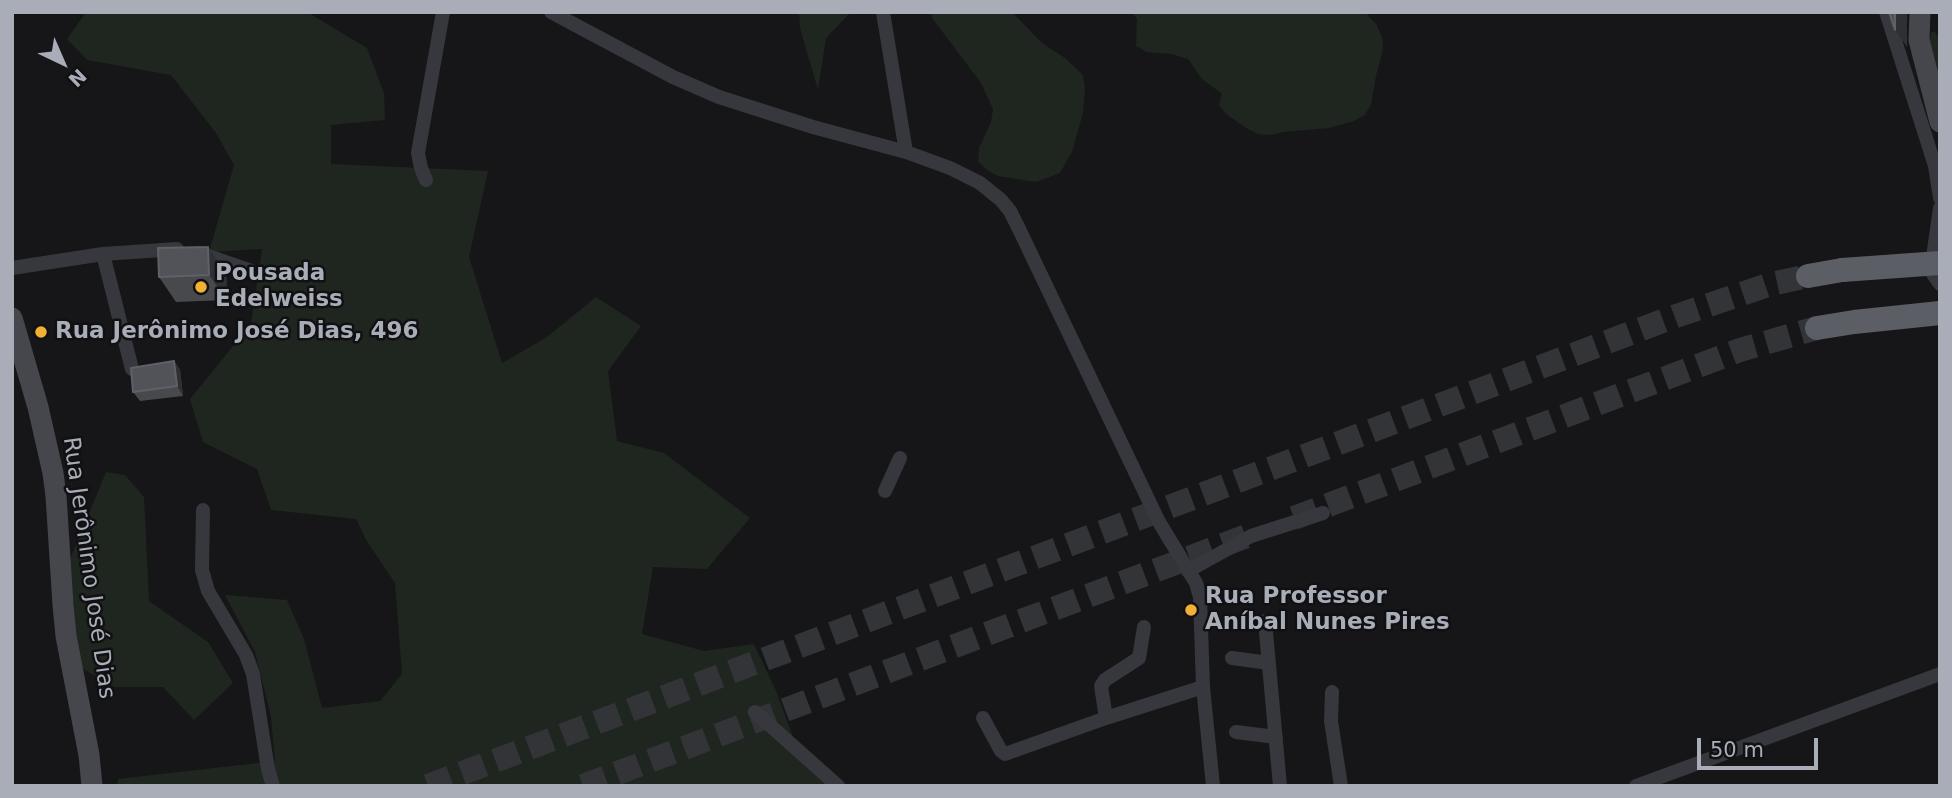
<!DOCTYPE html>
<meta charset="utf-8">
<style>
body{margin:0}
#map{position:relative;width:1952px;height:798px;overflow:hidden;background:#161618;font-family:"DejaVu Sans",sans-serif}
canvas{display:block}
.frame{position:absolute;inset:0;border:14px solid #a8adb8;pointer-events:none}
.north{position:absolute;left:28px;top:28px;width:70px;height:70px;-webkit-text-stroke:5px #111113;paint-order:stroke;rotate:136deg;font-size:19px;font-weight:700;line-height:28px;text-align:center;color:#a8adb8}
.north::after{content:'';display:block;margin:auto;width:24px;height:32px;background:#a8adb8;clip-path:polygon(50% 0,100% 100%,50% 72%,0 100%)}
.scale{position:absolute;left:1697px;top:738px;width:121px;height:32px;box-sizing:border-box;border:4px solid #a8adb8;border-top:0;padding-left:9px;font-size:21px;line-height:24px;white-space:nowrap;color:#a8adb8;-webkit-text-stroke:5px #111113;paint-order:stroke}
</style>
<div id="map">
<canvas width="1952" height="798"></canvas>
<div class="frame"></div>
<div class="north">N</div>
<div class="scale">50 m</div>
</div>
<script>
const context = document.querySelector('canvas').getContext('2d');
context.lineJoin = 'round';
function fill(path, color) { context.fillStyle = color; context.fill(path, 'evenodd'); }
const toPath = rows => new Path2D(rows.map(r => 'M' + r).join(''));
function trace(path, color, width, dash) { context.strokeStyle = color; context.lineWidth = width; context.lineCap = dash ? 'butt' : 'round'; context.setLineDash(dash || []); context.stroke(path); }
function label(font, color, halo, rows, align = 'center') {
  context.font = font + ' "DejaVu Sans",sans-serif'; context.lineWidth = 5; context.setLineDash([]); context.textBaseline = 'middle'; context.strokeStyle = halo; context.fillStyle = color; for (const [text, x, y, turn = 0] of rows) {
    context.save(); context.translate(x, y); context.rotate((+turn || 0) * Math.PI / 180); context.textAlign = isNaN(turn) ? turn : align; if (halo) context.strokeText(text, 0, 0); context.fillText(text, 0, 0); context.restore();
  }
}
const green = toPath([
 [86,12,307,12,367,48,384,93,385,120,331,125,331,164,488,171,469,257,502,363,547,337,596,297,641,326,608,371,617,441,664,453,750,518,707,569,653,567,642,634,704,651,754,644,776,691,798,750,832,786,365,784,363,786,117,786,118,779,275,761,271,717,255,652,225,595,287,600,304,639,322,708,380,701,402,674,395,583,366,540,356,519,271,510,257,469,203,442,190,399,251,324,262,249,209,252,234,165,216,133,171,75,87,60,67,39],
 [799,12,851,12,826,38,818,90,800,28],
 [931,12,1012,12,1042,43,1065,58,1083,75,1085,87,1083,113,1072,152,1060,173,1036,182,998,176,987,170,978,161,979,148,991,122,993,109,981,83,932,18],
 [1132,12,1365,12,1376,24,1382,37,1383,50,1376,76,1371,104,1365,115,1354,121,1329,128,1283,132,1271,135,1258,134,1246,128,1226,114,1219,105,1222,94,1202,79,1188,59,1171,54,1147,52,1136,46,1137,19],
 [1931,32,1935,32,1940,39,1940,81,1929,47],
 [106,472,125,475,144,497,149,601,208,642,233,683,194,720,163,687,114,687,82,668,71,631,66,569]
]);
const trunkTunnel = toPath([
 [1294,518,1740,350,1817,328],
 [428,786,1676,316,1771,284,1808,276],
 [583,786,1247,536]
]);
const minor = toPath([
 [551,12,673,77,719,97,813,127,906,152,950,168,980,183,1001,200,1010,211,1020,231,1159,522,1196,583,1200,597,1203,687,1213,786],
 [883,12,906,152],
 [1886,12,1935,166,1940,198],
 [426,180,421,168,418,153,443,12],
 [1940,208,1932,264,1933,274,1940,284],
 [200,253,252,271],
 [103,254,132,369],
 [12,268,103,254,177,249],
 [885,491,900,458],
 [203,510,202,570,208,591,246,655,253,674,268,769,273,786],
 [1188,571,1251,536,1323,513],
 [1265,621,1280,786],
 [1232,658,1269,663],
 [1332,692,1331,721,1341,786],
 [755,712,838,786],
 [983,718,1001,751,1005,754,1106,718,1203,687],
 [1106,718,1101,686,1105,680,1139,658,1144,627],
 [1236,732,1276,737],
 [1636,786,1940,674]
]);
const secondary = toPath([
 [1920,12,1919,40,1940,122],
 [12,318,38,407,53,473,56,496,63,605,66,636,89,755,92,786]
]);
const trunk = toPath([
 [1808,276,1842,270],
 [1817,328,1854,322,1940,313]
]);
const trunkBridge = toPath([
 [1842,270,1940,263]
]);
const wall = toPath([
 [208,247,226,272,227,300,176,302,159,277],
 [174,361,180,370,183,396,140,401,133,392]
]);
const shadedWall = toPath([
 [1895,12,1907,12,1907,47,1895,30],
 [208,247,226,272,227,300,209,275],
 [174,361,180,370,183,396,177,386]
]);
const building = toPath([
 [1889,12,1895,12,1895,30,1889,12],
 [208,247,209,275,159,277,158,248,208,247],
 [174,361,177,386,133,392,131,368,174,361]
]);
const markers = [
 [201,287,7,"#f2b134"],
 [41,332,7,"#f2b134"],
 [1191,610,7,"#f2b134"]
];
const poiNames = [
 ["Pousada",215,274],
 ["Edelweiss",215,300],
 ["Rua Jerônimo José Dias, 496",55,332],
 ["Rua Professor",1205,597],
 ["Aníbal Nunes Pires",1205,623]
];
const streetNames = [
 ["Rua Jerônimo José Dias",88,568,82]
];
fill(green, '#1e261f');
trace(trunkTunnel, '#333438', 24, [24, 12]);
trace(minor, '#37383d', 14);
trace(secondary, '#45474d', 21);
trace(trunk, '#5b5e65', 24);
trace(trunkBridge, '#5b5e65', 24);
fill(wall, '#47494d');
fill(shadedWall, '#2f3033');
fill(building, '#525359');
trace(building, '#5f6168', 2);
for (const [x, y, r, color] of markers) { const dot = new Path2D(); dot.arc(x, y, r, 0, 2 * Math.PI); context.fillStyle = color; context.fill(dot); trace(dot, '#111113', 2.5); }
label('bold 23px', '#a8adb8', '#111113', poiNames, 'left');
label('23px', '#a8adb8', '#111113', streetNames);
</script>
